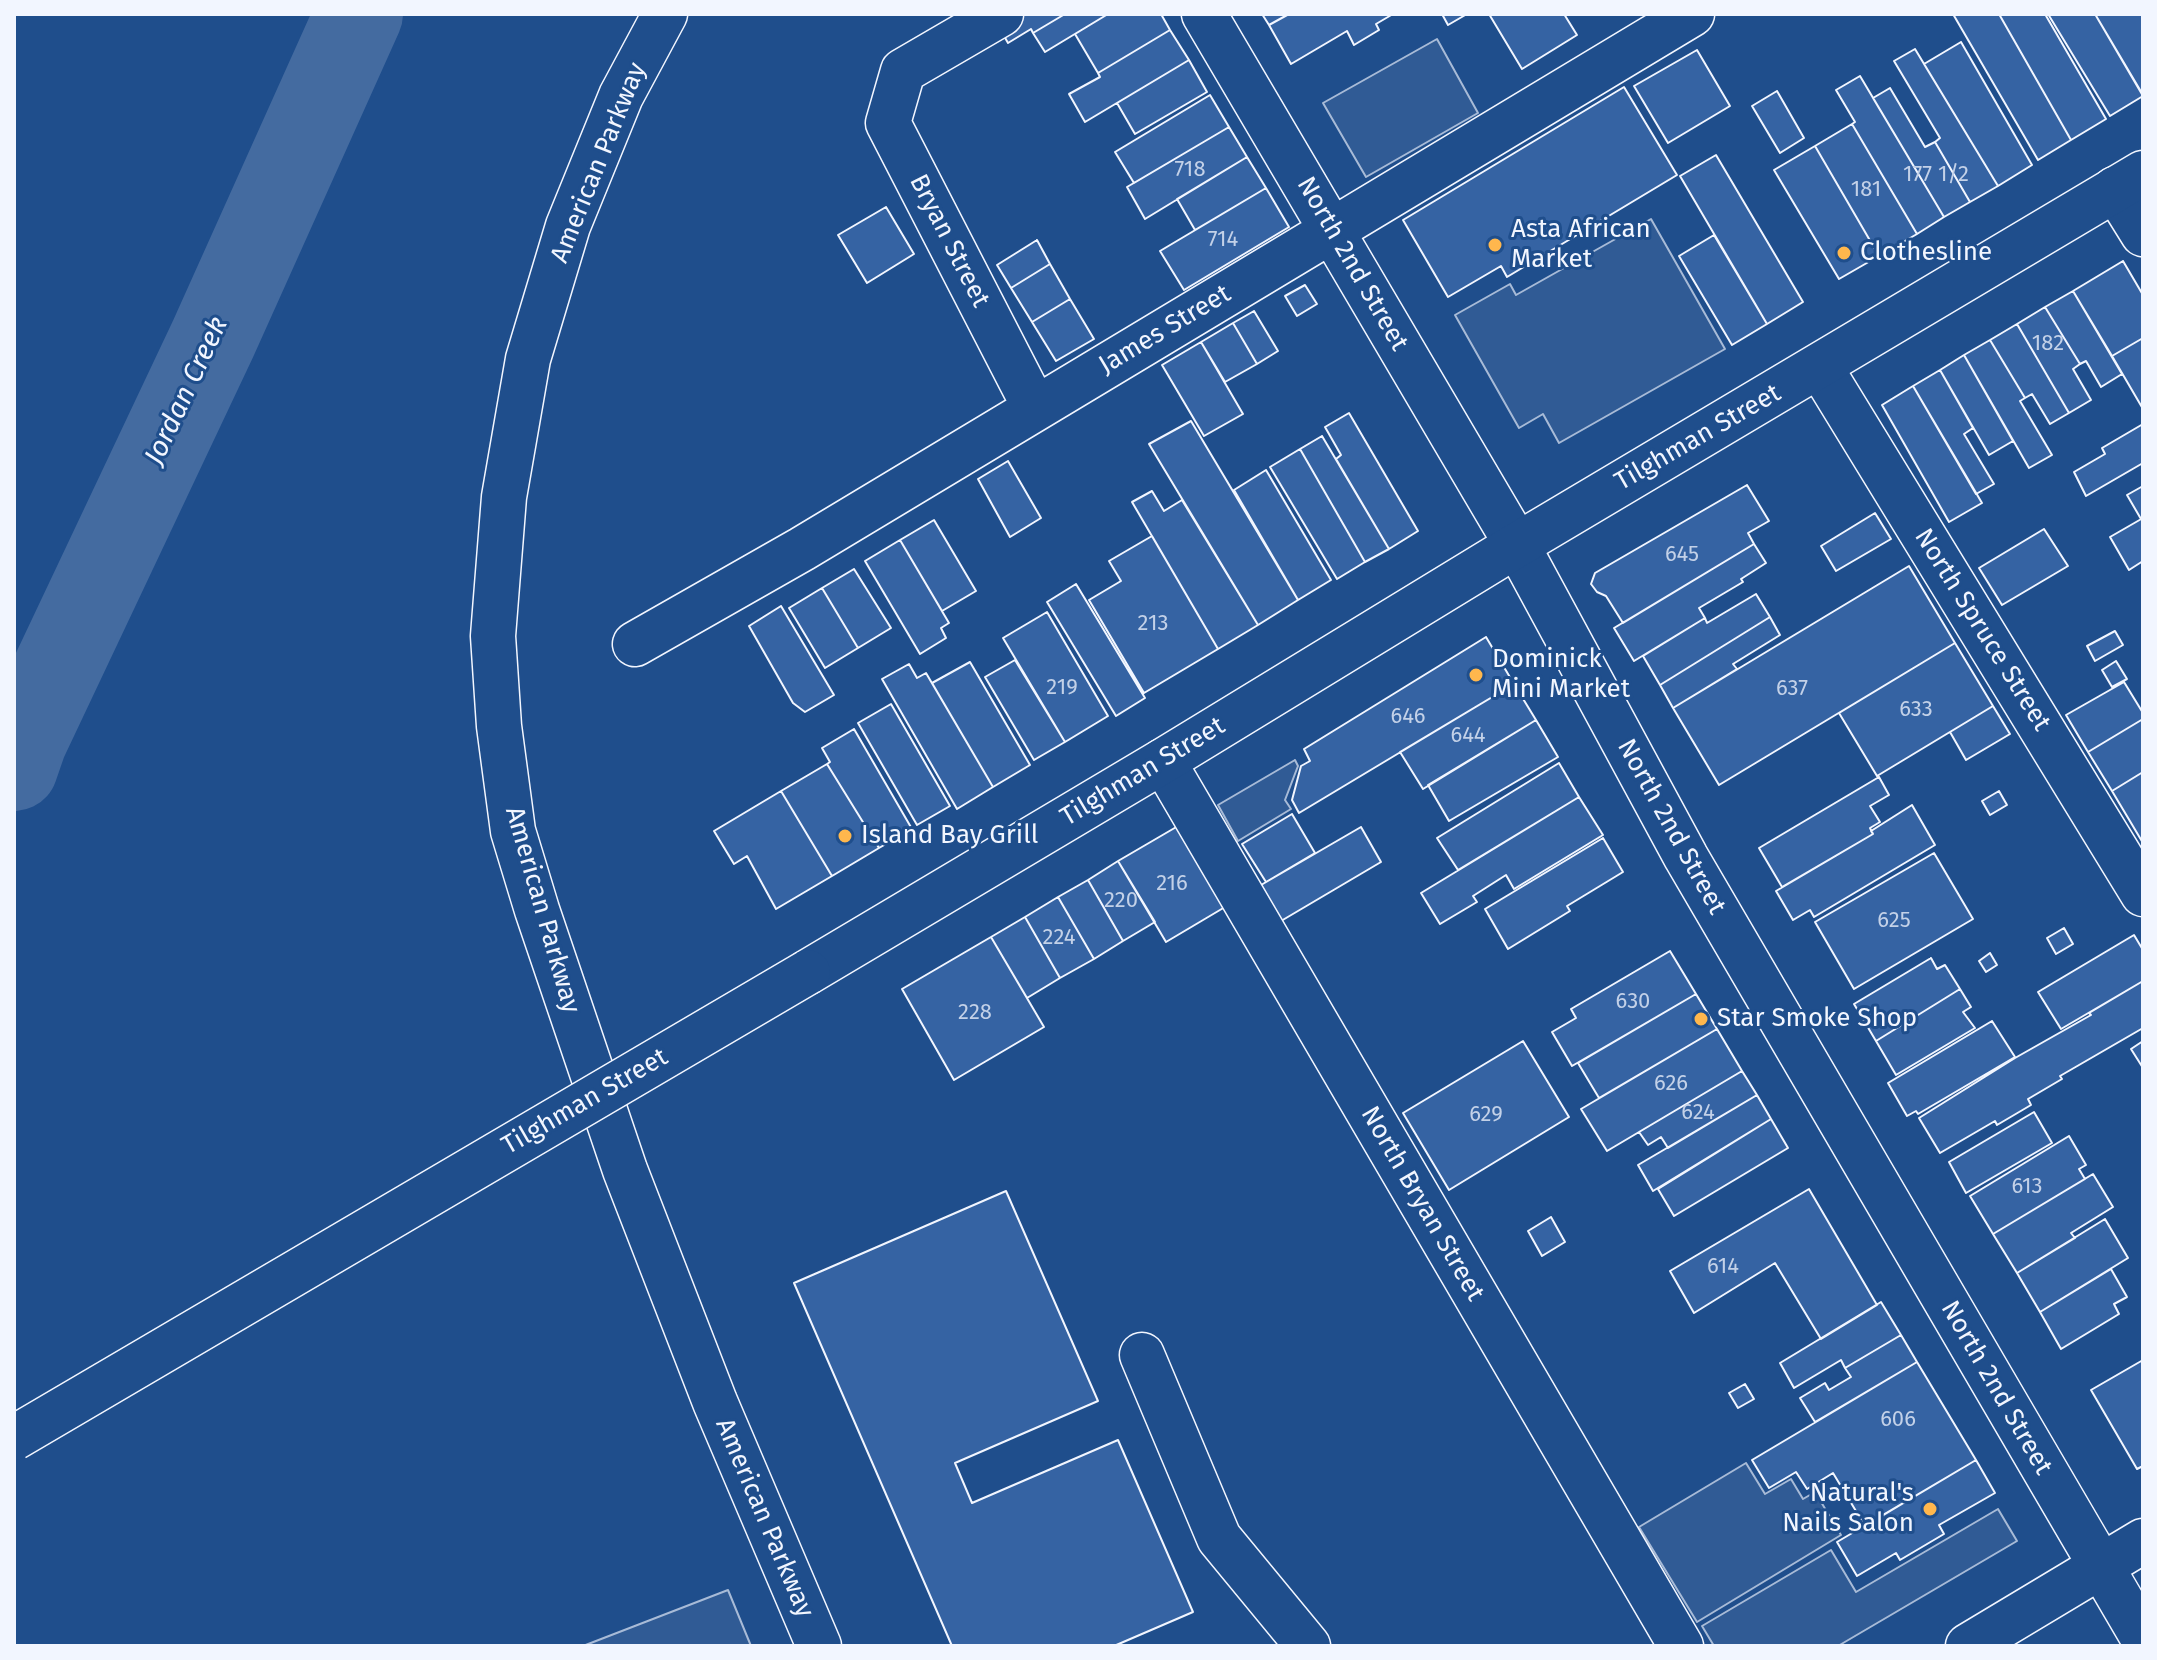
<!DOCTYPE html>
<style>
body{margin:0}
#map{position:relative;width:2157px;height:1660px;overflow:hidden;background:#1f4e8c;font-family:"Fira Sans",sans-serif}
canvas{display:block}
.frame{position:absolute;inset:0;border:16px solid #f2f6ff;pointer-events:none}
</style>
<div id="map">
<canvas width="2157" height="1660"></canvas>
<div class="frame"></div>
</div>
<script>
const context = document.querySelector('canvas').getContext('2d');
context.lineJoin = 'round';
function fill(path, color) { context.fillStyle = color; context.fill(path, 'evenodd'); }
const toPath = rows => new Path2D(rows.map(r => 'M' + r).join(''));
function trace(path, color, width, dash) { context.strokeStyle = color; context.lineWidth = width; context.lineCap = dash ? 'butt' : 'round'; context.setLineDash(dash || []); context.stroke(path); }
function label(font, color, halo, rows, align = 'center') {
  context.font = font + ' "Fira Sans",sans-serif'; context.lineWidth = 6; context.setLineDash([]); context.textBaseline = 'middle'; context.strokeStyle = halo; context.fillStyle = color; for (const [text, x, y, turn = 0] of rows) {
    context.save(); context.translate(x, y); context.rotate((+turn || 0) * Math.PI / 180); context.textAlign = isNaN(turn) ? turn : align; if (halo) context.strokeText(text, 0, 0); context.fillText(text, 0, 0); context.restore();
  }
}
const built = toPath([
 [1437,39,1478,113,1366,177,1323,103,1437,39],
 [1651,219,1725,349,1559,443,1543,414,1519,428,1455,315,1510,284,1516,295,1651,219],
 [1295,760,1298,766,1285,800,1291,809,1238,841,1218,805,1295,760],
 [1746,1463,1765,1494,1791,1479,1803,1499,1815,1492,1841,1535,1697,1622,1639,1527,1746,1463],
 [1998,1509,2017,1541,1838,1646,1714,1646,1702,1626,1831,1550,1856,1592,1998,1509],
 [728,1590,751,1646,583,1646,728,1590]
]);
const river = toPath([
 [14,767,23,741,213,339,359,14]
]);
const building = toPath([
 [1021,14,1065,14,1033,33,1031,29,1008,43,999,27,1021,14],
 [1065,14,1108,14,1045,52,1033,33,1065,14],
 [1108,14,1161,14,1170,30,1098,73,1075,34,1108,14],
 [1262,14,1289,14,1269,25,1262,14],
 [1289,14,1393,14,1376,24,1379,30,1354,45,1347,31,1291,64,1269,25,1289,14],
 [1442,14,1467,14,1448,25,1442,14],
 [1489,14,1564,14,1577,35,1522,69,1489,14],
 [1953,14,1999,14,2071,140,2038,160,1953,14],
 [1999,14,2045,14,2106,119,2071,140,1999,14],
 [2048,14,2095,14,2143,96,2110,116,2048,14],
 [2095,14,2143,14,2143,95,2095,14],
 [1170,30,1189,60,1085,122,1069,94,1100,77,1098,73,1170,30],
 [1961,42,2032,165,1998,186,1924,64,1961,42],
 [1915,49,1998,186,1970,202,1935,142,1940,138,1894,61,1915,49],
 [1697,50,1730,106,1668,143,1634,86,1697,50],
 [1189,60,1207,92,1135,134,1117,103,1189,60],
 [1860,76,1944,217,1917,234,1852,124,1855,122,1836,90,1860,76],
 [1624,87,1677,175,1507,277,1501,266,1448,297,1403,220,1624,87],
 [1890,88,1925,147,1935,142,1970,202,1944,217,1873,98,1890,88],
 [1777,91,1804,138,1780,153,1752,106,1777,91],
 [1210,95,1229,127,1134,183,1115,152,1210,95],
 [1852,124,1917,234,1879,256,1815,146,1852,124],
 [1229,127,1247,157,1145,219,1127,187,1229,127],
 [1815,146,1879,256,1839,279,1774,170,1815,146],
 [1716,155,1803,302,1767,324,1680,176,1716,155],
 [1247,157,1266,188,1195,230,1177,199,1247,157],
 [1266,188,1289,227,1184,290,1160,251,1266,188],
 [886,207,914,254,867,283,838,235,886,207],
 [1714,235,1767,324,1732,345,1679,256,1714,235],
 [1037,240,1050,264,1011,288,997,265,1037,240],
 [2123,261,2143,295,2143,338,2112,356,2073,291,2123,261],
 [1050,264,1070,299,1032,322,1011,288,1050,264],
 [1305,285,1317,304,1297,316,1285,296,1305,285],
 [2073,291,2122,374,2101,387,2086,361,2080,364,2045,307,2073,291],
 [1070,299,1094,339,1056,361,1032,322,1070,299],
 [2045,307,2080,364,2073,369,2091,400,2069,413,2017,324,2045,307],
 [1254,311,1278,351,1257,364,1233,323,1254,311],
 [1233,323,1257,364,1225,382,1201,342,1233,323],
 [2017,324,2069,413,2050,424,2032,394,2025,398,1990,340,2017,324],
 [2143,338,2143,409,2112,356,2143,338],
 [1990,340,2025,398,2020,401,2052,455,2029,468,1964,355,1990,340],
 [1201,342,1243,414,1204,436,1162,365,1201,342],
 [1964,355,2013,441,1989,455,1940,370,1964,355],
 [1940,370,1973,428,1964,434,1994,484,1976,494,1913,386,1940,370],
 [1913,386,1982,503,1949,522,1882,405,1913,386],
 [1349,413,1418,531,1389,549,1336,459,1341,455,1325,427,1349,413],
 [1191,421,1298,600,1258,625,1149,444,1191,421],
 [2143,424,2143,463,2086,496,2074,472,2105,454,2102,448,2143,424],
 [1322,436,1389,549,1365,562,1300,449,1322,436],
 [1300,449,1365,562,1337,579,1270,467,1300,449],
 [1008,461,1041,518,1010,537,978,479,1008,461],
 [1266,470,1331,580,1298,600,1234,490,1266,470],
 [1747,485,1769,521,1748,533,1754,544,1623,623,1606,596,1597,592,1591,584,1595,573,1747,485],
 [2143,486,2143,518,2141,519,2127,495,2143,486],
 [1152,491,1164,511,1182,500,1258,625,1218,649,1132,502,1152,491],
 [1875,513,1891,539,1836,571,1821,546,1875,513],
 [2143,518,2143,561,2129,570,2110,537,2143,518],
 [934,520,976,591,942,611,900,540,934,520],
 [2044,529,2068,566,2002,605,1979,568,2044,529],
 [1152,536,1218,649,1144,693,1089,600,1121,581,1109,561,1152,536],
 [900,540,949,623,941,628,946,638,920,654,865,561,900,540],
 [1754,544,1766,563,1741,579,1743,582,1699,608,1705,618,1634,661,1614,628,1754,544],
 [1909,566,1955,643,1719,785,1673,708,1909,566],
 [854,569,891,628,858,648,822,588,854,569],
 [1076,584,1145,698,1116,716,1047,602,1076,584],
 [822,588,858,648,825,668,789,608,822,588],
 [1756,594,1770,617,1660,685,1643,656,1705,618,1707,623,1756,594],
 [781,606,834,695,805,712,793,703,749,626,781,606],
 [1047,612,1108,716,1065,742,1003,638,1047,612],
 [1770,617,1780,635,1733,664,1737,669,1673,708,1660,685,1770,617],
 [2115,631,2123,645,2095,661,2087,646,2115,631],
 [1486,637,1514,684,1299,813,1292,800,1301,766,1310,761,1304,749,1486,637],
 [1955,643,1993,706,1877,776,1839,713,1955,643],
 [1015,660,1065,742,1034,760,985,677,1015,660],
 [2116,661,2127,679,2112,687,2102,670,2116,661],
 [970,662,1030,765,993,787,932,683,970,662],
 [909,664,917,678,926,673,993,787,957,809,882,679,909,664],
 [2124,682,2143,713,2143,719,2088,752,2066,715,2124,682],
 [1514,684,1536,720,1423,789,1400,752,1514,684],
 [891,704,950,806,917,825,858,723,891,704],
 [1993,706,2010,734,1966,760,1950,732,1993,706],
 [2143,719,2143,772,2112,791,2088,752,2143,719],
 [1536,720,1558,757,1449,821,1428,785,1536,720],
 [854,729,912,829,879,848,827,764,830,762,822,748,854,729],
 [1559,763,1579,797,1458,870,1437,838,1559,763],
 [827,764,879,848,832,876,781,791,827,764],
 [2143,772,2143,843,2112,791,2143,772],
 [1879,777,1889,795,1870,806,1880,822,1870,828,1873,834,1782,887,1759,848,1879,777],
 [781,791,832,876,776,909,747,856,734,864,714,831,781,791],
 [1999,791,2007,805,1990,815,1982,801,1999,791],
 [1579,797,1603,835,1514,889,1506,875,1473,896,1477,902,1440,924,1421,893,1579,797],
 [1912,805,1935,845,1814,917,1810,910,1793,920,1776,891,1873,834,1871,831,1912,805],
 [1292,814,1315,853,1266,882,1242,844,1292,814],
 [1178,826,1225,907,1166,942,1118,861,1178,826],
 [1361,827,1381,862,1281,921,1261,885,1361,827],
 [1603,838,1623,872,1567,906,1570,911,1508,949,1485,909,1603,838],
 [1934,853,1973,919,1854,989,1815,922,1934,853],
 [1118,861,1155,922,1123,941,1088,880,1118,861],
 [1088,880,1123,941,1094,959,1058,897,1088,880],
 [1058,897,1094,959,1060,978,1025,917,1058,897],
 [1025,917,1060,978,1027,998,991,937,1025,917],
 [2064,928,2073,944,2056,954,2047,938,2064,928],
 [2134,935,2143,950,2143,981,2061,1029,2038,992,2134,935],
 [991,937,1044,1027,954,1080,902,989,991,937],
 [1670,951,1696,994,1572,1066,1552,1032,1576,1018,1571,1009,1670,951],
 [1990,953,1997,965,1986,972,1979,961,1990,953],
 [1931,958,1937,969,1945,965,1960,989,1876,1041,1854,1004,1931,958],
 [2143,981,2143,1028,2060,1076,2062,1079,2028,1099,2031,1105,1997,1125,1995,1121,1940,1153,1919,1118,2015,1058,2091,1015,2089,1013,2143,981],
 [1960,989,1971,1007,1963,1012,1975,1028,1896,1075,1876,1041,1960,989],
 [1696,994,1717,1029,1599,1098,1578,1063,1696,994],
 [1992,1021,2015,1057,1918,1114,1916,1111,1907,1116,1888,1083,1992,1021],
 [1717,1029,1742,1071,1607,1151,1581,1109,1717,1029],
 [1523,1041,1569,1117,1449,1190,1403,1113,1523,1041],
 [2143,1041,2143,1068,2131,1049,2143,1041],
 [1742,1071,1757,1095,1668,1148,1661,1137,1648,1145,1639,1132,1742,1071],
 [1757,1095,1771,1119,1653,1191,1638,1165,1757,1095],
 [2034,1112,2052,1143,1966,1193,1949,1162,2034,1112],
 [1771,1119,1788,1148,1674,1216,1658,1189,1771,1119],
 [2069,1136,2086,1165,2079,1169,2085,1179,1993,1234,1970,1196,2069,1136],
 [2093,1174,2113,1207,2071,1233,2075,1238,2017,1273,1993,1234,2093,1174],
 [1809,1189,1877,1305,1821,1339,1775,1263,1694,1313,1670,1271,1809,1189],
 [1006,1191,1098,1401,955,1463,972,1503,1118,1440,1193,1612,1114,1646,952,1646,794,1283,1006,1191],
 [1551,1217,1565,1242,1542,1256,1528,1231,1551,1217],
 [2105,1219,2128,1258,2040,1312,2017,1273,2105,1219],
 [2111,1269,2127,1297,2114,1304,2119,1314,2061,1349,2040,1312,2111,1269],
 [1881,1302,1901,1335,1845,1368,1841,1360,1794,1388,1780,1363,1881,1302],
 [1901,1335,1917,1362,1815,1422,1800,1398,1825,1383,1829,1390,1851,1377,1845,1368,1901,1335],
 [2143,1360,2143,1466,2137,1469,2091,1390,2143,1360],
 [1917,1362,1976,1460,1865,1526,1833,1473,1807,1489,1796,1472,1769,1488,1752,1460,1917,1362],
 [1745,1384,1754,1399,1738,1408,1729,1393,1745,1384],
 [1976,1460,1995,1493,1939,1525,1944,1534,1900,1560,1896,1553,1857,1576,1837,1542,1976,1460]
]);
const minor = toPath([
 [1001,14,903,71,888,123,1035,408],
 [1204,14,1517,545,1686,857,2143,1638],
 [2115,189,2143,234],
 [1820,367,2143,894],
 [635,644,802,549,1692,14],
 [1163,761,1681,1646],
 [1142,1355,1219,1538,1308,1646],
 [1968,1646,2143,1541]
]);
const major = toPath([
 [665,14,621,96,568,226,528,359,504,497,493,636,499,726,513,831,537,910,625,1170,715,1402,819,1646],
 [808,972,1163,761,1517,545,2143,173]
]);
const majorBridge = toPath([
 [14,1438,808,972]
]);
const markers = [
 [1495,245,8,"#ffb74d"],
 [1844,253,8,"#ffb74d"],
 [1476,675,8,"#ffb74d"],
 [845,836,8,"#ffb74d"],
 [1701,1019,8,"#ffb74d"],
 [1930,1509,8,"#ffb74d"]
];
const numberNames = [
 ["718",1190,170],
 ["177 1/2",1936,175],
 ["181",1866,190],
 ["714",1223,240],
 ["182",2048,344],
 ["645",1682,555],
 ["213",1153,624],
 ["219",1062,688],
 ["637",1792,689],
 ["633",1916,710],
 ["646",1408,717],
 ["644",1468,736],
 ["216",1172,884],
 ["220",1121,901],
 ["625",1894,921],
 ["224",1059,938],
 ["630",1633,1002],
 ["228",975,1013],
 ["626",1671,1084],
 ["624",1698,1113],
 ["629",1486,1115],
 ["613",2027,1187],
 ["614",1723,1267],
 ["606",1898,1420]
];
const streetNames = [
 ["American Parkway",599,163,-68],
 ["Bryan Street",949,241,63],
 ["North 2nd Street",1352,264,60],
 ["James Street",1165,330,-31],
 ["Tilghman Street",1698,438,-30],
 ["North Spruce Street",1982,630,58],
 ["Tilghman Street",1143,772,-31],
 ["North 2nd Street",1671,827,61],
 ["American Parkway",542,910,74],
 ["Tilghman Street",585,1102,-30],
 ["North Bryan Street",1422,1204,60],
 ["North 2nd Street",1996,1388,60],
 ["American Parkway",764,1518,67]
];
const poiNames = [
 ["Asta African",1511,230],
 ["Market",1511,260],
 ["Clothesline",1860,253],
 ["Dominick",1492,660],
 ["Mini Market",1492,690],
 ["Island Bay Grill",861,836],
 ["Star Smoke Shop",1717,1019],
 ["Natural's",1914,1494,"right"],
 ["Nails Salon",1914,1524,"right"]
];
const waterNames = [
 ["Jordan Creek",187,391,-65]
];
fill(built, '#305b95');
trace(built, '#a8bbd7', 2);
trace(river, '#446ba0', 88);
fill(building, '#3563a3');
trace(building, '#f2f6ff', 2);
trace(minor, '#f2f6ff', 47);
trace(major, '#f2f6ff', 47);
trace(minor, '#1f4e8c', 44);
trace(major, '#1f4e8c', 44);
trace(majorBridge, '#f2f6ff', 47, []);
trace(majorBridge, '#1f4e8c', 44);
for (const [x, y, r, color] of markers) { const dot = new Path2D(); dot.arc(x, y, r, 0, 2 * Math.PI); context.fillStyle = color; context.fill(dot); trace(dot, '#1f4e8c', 3); }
label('22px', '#c3d1e8', null, numberNames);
label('26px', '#f2f6ff', '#1f4e8c', streetNames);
label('26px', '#f2f6ff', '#1f4e8c', poiNames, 'left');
label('italic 28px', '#f2f6ff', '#1f4e8c', waterNames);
</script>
